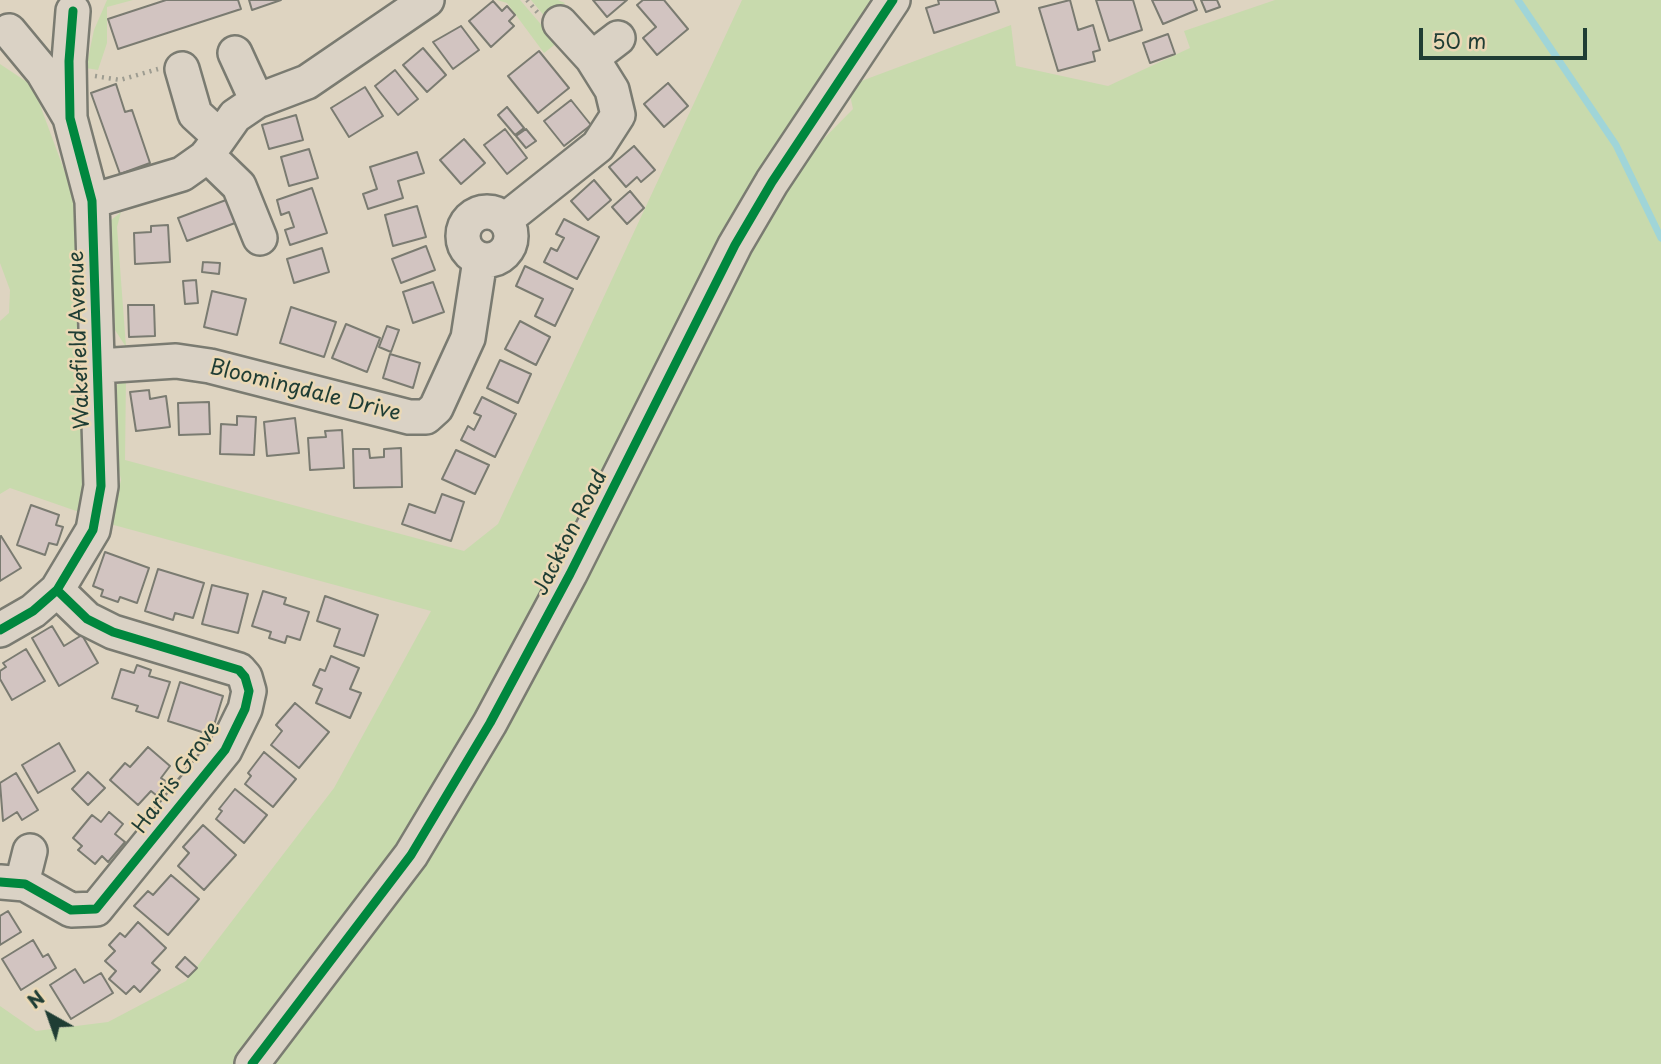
<!DOCTYPE html>
<style>
body{margin:0}
#map{position:relative;width:1661px;height:1064px;overflow:hidden;background:#ded4c1;font-family:"Playpen Sans",sans-serif}
canvas{display:block}
.north{position:absolute;left:14px;top:980px;width:70px;height:70px;-webkit-text-stroke:5px #ead8b5;paint-order:stroke;rotate:320deg;font-size:19px;font-weight:700;line-height:28px;text-align:center;color:#1f3d34}
.north::after{content:'';display:block;margin:auto;width:24px;height:32px;background:#1f3d34;clip-path:polygon(50% 0,100% 100%,50% 72%,0 100%)}
.scale{position:absolute;left:1419px;top:28px;width:168px;height:32px;box-sizing:border-box;border:4px solid #1f3d34;border-top:0;padding-left:9px;font-size:21px;line-height:24px;white-space:nowrap;color:#1f3d34;-webkit-text-stroke:5px #ead8b5;paint-order:stroke}
</style>
<div id="map">
<canvas width="1661" height="1064"></canvas>
<div class="north">N</div>
<div class="scale">50 m</div>
</div>
<script>
const context = document.querySelector('canvas').getContext('2d');
context.lineJoin = 'round';
function fill(path, color) { context.fillStyle = color; context.fill(path, 'evenodd'); }
const toPath = rows => new Path2D(rows.map(r => 'M' + r).join(''));
function trace(path, color, width, dash) { context.strokeStyle = color; context.lineWidth = width; context.lineCap = dash ? 'butt' : 'round'; context.setLineDash(dash || []); context.stroke(path); }
function label(font, color, halo, rows, align = 'center') {
  context.font = font + ' "Playpen Sans",sans-serif'; context.lineWidth = 5; context.setLineDash([]); context.textBaseline = 'middle'; context.strokeStyle = halo; context.fillStyle = color; for (const [text, x, y, turn = 0] of rows) {
    context.save(); context.translate(x, y); context.rotate((+turn || 0) * Math.PI / 180); context.textAlign = isNaN(turn) ? turn : align; if (halo) context.strokeText(text, 0, 0); context.fillText(text, 0, 0); context.restore();
  }
}
const green = toPath([
 [107,0,133,0,107,7,107,43,98,70,86,68,94,30],
 [497,0,520,0,557,43,544,53,507,3],
 [531,0,558,0,565,3,546,18],
 [742,0,879,0,443,788,239,1064,0,1064,0,1006,36,1031,108,1022,186,981,334,788,431,611,110,524,121,480,117,460,117,385,126,377,125,460,464,551,498,524],
 [1275,0,1661,0,1661,1064,265,1064,435,846,786,177,853,109,848,86,1011,25,1016,66,1108,86,1190,48,1184,31],
 [0,64,33,86,77,205,84,466,82,513,10,488,0,494,0,321,9,313,10,290,0,263],
 [121,212,117,227,126,347,115,330,110,221]
]);
const stream = toPath([
 [1518,0,1616,145,1661,238]
]);
const building = toPath([
 [166,0,238,0,241,9,118,49,108,19,166,0],
 [249,0,281,0,252,10,249,0],
 [593,0,627,0,607,17,593,0],
 [643,0,664,0,688,29,657,55,643,38,656,27,637,5,643,0],
 [938,0,995,0,999,12,934,33,926,8,939,4,938,0],
 [1070,0,1078,30,1093,25,1100,50,1093,52,1095,61,1058,71,1039,8,1070,0],
 [1096,0,1133,0,1142,30,1109,41,1096,0],
 [1152,0,1193,0,1197,10,1163,24,1152,0],
 [1201,0,1217,0,1220,7,1206,12,1201,0],
 [493,1,502,11,507,6,515,15,509,21,514,26,491,47,469,21,493,1],
 [461,26,479,50,453,69,433,42,461,26],
 [1168,34,1175,54,1150,63,1143,43,1168,34],
 [423,48,446,75,427,92,403,65,423,48],
 [539,51,569,88,538,113,508,76,539,51],
 [395,70,418,99,398,115,375,86,395,70],
 [668,83,688,106,664,127,644,104,668,83],
 [116,84,125,112,132,110,150,163,120,174,91,93,116,84],
 [365,87,383,116,349,137,331,108,365,87],
 [571,100,591,125,564,146,544,121,571,100],
 [507,107,524,128,515,135,498,115,507,107],
 [296,115,303,140,269,149,262,125,296,115],
 [505,129,527,158,507,174,484,145,505,129],
 [526,129,536,141,526,148,516,136,526,129],
 [464,139,485,163,461,184,440,160,464,139],
 [634,146,655,170,641,182,637,177,626,187,609,167,634,146],
 [309,149,318,178,289,186,281,157,309,149],
 [417,152,424,173,398,181,403,198,368,209,363,194,377,189,370,167,417,152],
 [594,180,611,200,588,220,571,201,594,180],
 [312,188,327,233,290,245,285,230,294,227,289,212,281,215,277,200,312,188],
 [630,191,644,208,627,224,612,207,630,191],
 [234,197,243,220,187,241,178,218,234,197],
 [417,206,426,237,393,246,385,215,417,206],
 [564,219,599,237,577,279,544,262,551,248,557,251,564,238,556,234,564,219],
 [168,225,170,262,135,264,134,233,151,232,151,226,168,225],
 [426,246,435,270,401,283,392,259,426,246],
 [322,248,329,272,294,283,287,259,322,248],
 [203,262,220,263,219,274,202,272,203,262],
 [525,266,573,289,555,326,535,316,543,299,516,286,525,266],
 [196,280,198,303,185,304,183,281,196,280],
 [433,282,444,312,413,323,403,292,433,282],
 [212,291,246,299,237,335,204,327,212,291],
 [128,305,154,305,155,336,129,337,128,305],
 [291,307,336,322,324,357,280,343,291,307],
 [520,321,550,337,536,365,505,349,520,321],
 [346,324,380,338,367,372,332,358,346,324],
 [387,326,399,330,391,352,379,347,387,326],
 [390,354,420,363,413,388,383,378,390,354],
 [500,360,531,374,518,403,487,388,500,360],
 [149,390,150,399,166,396,170,427,136,431,130,392,149,390],
 [482,397,516,414,495,457,461,440,468,426,474,430,481,416,474,413,482,397],
 [209,402,210,434,179,435,178,403,209,402],
 [237,416,256,417,254,455,220,454,221,424,237,425,237,416],
 [295,418,299,453,267,456,264,422,295,418],
 [342,430,344,468,310,470,308,438,326,437,325,431,342,430],
 [401,448,402,487,354,488,353,449,369,449,370,458,384,457,384,449,401,448],
 [456,450,489,465,475,494,442,479,456,450],
 [442,494,464,502,451,541,402,524,409,504,435,513,442,494],
 [31,505,59,515,56,525,63,527,57,545,49,543,45,555,17,545,31,505],
 [1,536,21,568,0,581,0,537,1,536],
 [105,552,149,568,137,603,120,597,118,602,101,596,103,590,93,586,105,552],
 [158,569,204,583,193,618,175,613,173,620,145,611,158,569],
 [212,585,248,594,238,633,202,624,212,585],
 [263,591,286,598,284,604,309,612,300,640,287,636,285,643,269,638,271,632,252,626,263,591],
 [325,596,378,615,364,656,334,646,340,629,317,621,325,596],
 [52,626,64,646,82,635,98,663,59,686,32,638,52,626],
 [26,649,45,681,12,700,0,679,0,671,6,667,3,663,26,649],
 [331,656,359,668,350,689,361,693,350,718,316,703,322,689,313,685,320,669,325,671,331,656],
 [137,665,151,670,149,676,170,682,158,718,136,711,138,706,112,698,121,669,134,673,137,665],
 [180,682,223,696,211,735,168,721,180,682],
 [295,703,329,732,299,768,271,745,282,731,276,725,295,703],
 [59,743,75,771,38,793,22,765,59,743],
 [148,747,170,766,161,778,167,782,156,795,151,791,138,805,110,780,125,763,130,767,148,747],
 [264,752,296,779,273,807,245,784,251,776,248,773,264,752],
 [88,772,105,788,88,805,72,789,88,772],
 [16,773,38,810,22,820,17,812,3,821,0,783,16,773],
 [235,789,267,815,244,843,216,819,222,811,219,809,235,789],
 [109,812,123,824,115,834,125,842,108,862,102,856,95,864,78,850,82,846,73,838,92,815,101,822,109,812],
 [203,825,236,855,204,890,178,866,189,853,183,847,203,825],
 [171,875,199,899,168,935,134,906,148,891,153,895,171,875],
 [8,911,21,932,0,945,0,916,8,911],
 [138,922,166,948,152,963,160,970,140,992,134,986,126,994,109,979,116,971,105,961,115,951,109,945,120,933,125,937,138,922],
 [33,940,43,957,48,954,56,968,21,990,2,959,33,940],
 [185,957,197,968,188,977,176,967,185,957],
 [75,969,84,983,101,973,113,993,71,1019,50,985,75,969]
]);
const path = toPath([
 [527,0,538,13],
 [95,76,120,80,158,69]
]);
const minor = toPath([
 [9,31,43,72,69,116],
 [235,53,257,101],
 [592,58,618,38],
 [182,69,195,114,219,136],
 [207,155,239,186,260,238],
 [92,201,182,174,206,157,235,116,257,101,307,82,427,0],
 '463 236a24 24 0 1 1 48 0a24 24 0 1 1-48 0Z',
 [505,220,598,146,618,115,612,90,592,58,560,23],
 [99,366,176,361,210,366,409,417,426,417,436,408,468,338,480,260],
 [0,630,33,611,57,590,93,530,101,486,92,201,70,118,69,61,73,11],
 [0,882,25,884,71,910,96,909,225,750,245,709,249,691,245,677,239,670,113,632,87,619,57,590],
 [22,883,30,851],
 [252,1064,411,855,490,723,570,574,735,245,772,182,893,0]
]);
const cycleway = toPath([
 [0,630,33,611,57,590,93,530,101,486,92,201,70,118,69,61,73,11],
 [0,882,25,884,71,910,96,909,225,750,245,709,249,691,245,677,239,670,113,632,87,619,57,590],
 [252,1064,411,855,490,723,570,574,735,245,772,182,893,0]
]);
const streetNames = [
 ["Wakefield Avenue",80,340,-92],
 ["Bloomingdale Drive",305,391,14],
 ["Jackton Road",571,533,-63],
 ["Harris Grove",177,778,-54]
];
fill(green, '#c8daad');
trace(stream, '#a0d5d8', 7);
fill(building, '#d2c4c1');
trace(building, '#7a7b71', 2);
trace(minor, '#7a7b71', 38);
trace(path, '#9d9c91', 4.5, [2, 5]);
trace(minor, '#dad2c5', 33);
trace(cycleway, '#00873e', 9);
label('21px', '#1f3d34', '#ead8b5', streetNames);
</script>
